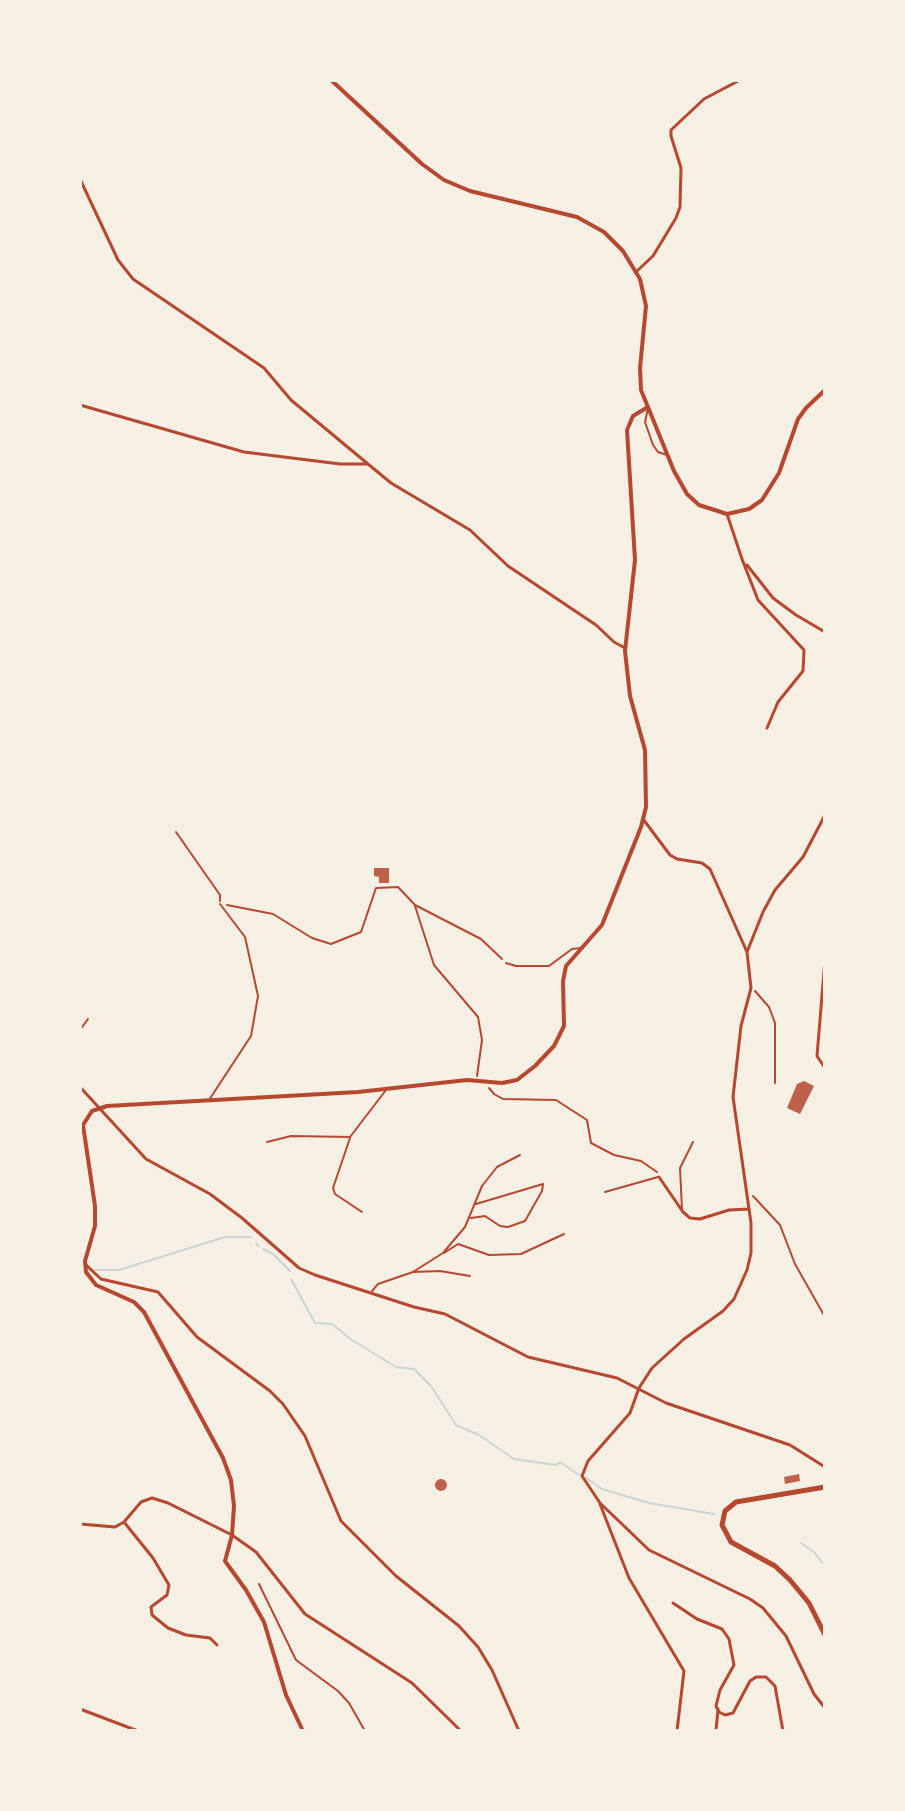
<!DOCTYPE html>
<style>
body{margin:0}
#map{position:relative;width:905px;height:1811px;overflow:hidden;background:#f6efe4;font-family:Quicksand,sans-serif}
canvas{display:block}
.frame{position:absolute;inset:0;border:82px solid #f6efe4;pointer-events:none}
</style>
<div id="map">
<canvas width="905" height="1811"></canvas>
<div class="frame"></div>
</div>
<script>
const context = document.querySelector('canvas').getContext('2d');
context.lineJoin = 'round';
const toPath = rows => new Path2D(rows.map(r => 'M' + r).join(''));
function trace(path, color, width, dash) { context.strokeStyle = color; context.lineWidth = width; context.lineCap = dash ? 'butt' : 'round'; context.setLineDash(dash || []); context.stroke(path); }
function fill(path, color) { context.fillStyle = color; context.fill(path, 'evenodd'); }
const stream = toPath([
 [256,1243,259,1246],
 [263,1249,273,1254,290,1271],
 [91,1270,119,1270,225,1237,251,1237],
 [291,1279,315,1323,332,1324,352,1340,396,1367,414,1369,431,1386,456,1425,479,1435,514,1459,556,1465,560,1462,579,1475],
 [586,1478,602,1489,649,1503,714,1514],
 [801,1543,814,1552,825,1566]
]);
const building = toPath([
 [374,868,389,868,389,883,379,883,379,877,374,876],
 [804,1081,814,1086,800,1114,787,1108,797,1084],
 [799,1474,800,1481,785,1484,784,1477],
 '435 1485a6 6 0 1 1 12 0a6 6 0 1 1-12 0Z'
]);
const path = toPath([
 [176,832,220,895,220,901],
 [227,905,273,914,312,938,331,944,361,932,376,888,398,887,415,905,481,939,502,959],
 [415,906,434,965,478,1017,482,1040,477,1076],
 [755,991,769,1007,775,1023,775,1083],
 [489,1088,494,1094,503,1099,556,1100,587,1120,591,1143,614,1155,641,1161,657,1172],
 [753,1196,780,1225,795,1264,825,1317]
]);
const service = toPath([
 [648,408,645,422,653,445,658,452,667,455],
 [506,963,516,966,549,966,572,949,581,948],
 [80,1030,88,1019],
 [209,1100,251,1036,258,996,245,937,220,904],
 [350,1138,333,1188,335,1194,362,1212],
 [267,1142,291,1136,350,1137,386,1090],
 [605,1192,658,1177],
 [682,1210,680,1168,693,1142],
 [471,1218,485,1216,500,1226,508,1227,525,1221,542,1191,543,1184,476,1204],
 [444,1253,458,1244,489,1255,521,1254,564,1234],
 [413,1272,443,1253,465,1227,482,1186,497,1167,520,1155],
 [372,1291,378,1284,413,1272,440,1271,470,1276],
 [259,1584,296,1660,338,1691,349,1703,365,1731]
]);
const minor = toPath([
 [80,179,118,260,133,279,264,368,291,400,368,464],
 [637,271,653,256,676,218,680,207,681,168,671,136,671,130,704,99,740,80],
 [80,405,244,452,340,464,368,464,391,483,470,530,508,566,596,625,614,642,625,648],
 [727,514,742,559],
 [742,559,758,600,804,650,803,671,778,702,767,728],
 [747,565,773,598,796,615,825,632],
 [825,815,803,857,775,890,763,912,747,952,751,988,741,1026,733,1097,751,1223,751,1253,747,1270,734,1299,723,1311,684,1339,652,1368,639,1388,630,1413,588,1461,582,1476,600,1503,649,1550,750,1599,763,1608,786,1636,814,1694,825,1708],
 [643,819,670,855,677,859,702,863,710,869,747,952],
 [825,959,817,1056,825,1068],
 [80,1087,146,1159,210,1194,242,1218,299,1268,315,1275,414,1307,445,1314,528,1357,617,1378,666,1403,790,1445,825,1467],
 [659,1177,683,1212,690,1218,700,1219,729,1210,749,1209],
 [85,1264,101,1279,158,1292,197,1337,270,1391,283,1404,305,1436,341,1521,396,1576,459,1626,478,1647,492,1670,519,1731],
 [600,1504,629,1578,684,1671,677,1731],
 [124,1522,153,1558,169,1585,167,1595,151,1607,152,1615,168,1628,186,1635,210,1638,217,1645],
 [80,1524,115,1527,124,1522,141,1502,152,1498,168,1503,232,1535,256,1552,305,1614,412,1683,461,1731],
 [673,1603,697,1619,722,1629,729,1639,734,1665,720,1690,716,1706,719,1712,725,1715,733,1713,750,1681,756,1677,766,1677,775,1686,783,1731],
 [80,1709,138,1731],
 [716,1731,718,1709]
]);
const tertiary = toPath([
 [303,1731,286,1695,264,1622,246,1590,225,1561,232,1535,234,1506,231,1480,223,1458,144,1312,134,1302,96,1285,86,1272,85,1261,95,1226,95,1206,83,1125,92,1111,107,1106,358,1092,467,1080,502,1083,517,1080,535,1066,554,1046,564,1026,563,981,566,966,602,925,641,827,646,807,645,750,630,696,625,651,635,560,627,430,633,416,648,407]
]);
const secondary = toPath([
 [331,80,422,164,444,180,470,191,577,217,604,232,623,251,640,279,646,306,640,368,641,390,674,471,687,494,699,505,727,514,749,509,762,500,779,473,798,419,806,408,825,390]
]);
const primary = toPath([
 [825,1487,736,1502,725,1511,722,1525,731,1542,775,1566,790,1580,809,1603,825,1635]
]);
trace(stream, '#c9d6d2', 2);
fill(building, '#bf614a');
trace(path, '#b5482f', 2);
trace(service, '#b5482f', 2);
trace(minor, '#b5482f', 3);
trace(tertiary, '#b5482f', 4);
trace(secondary, '#b5482f', 4);
trace(primary, '#b5482f', 5);
</script>
